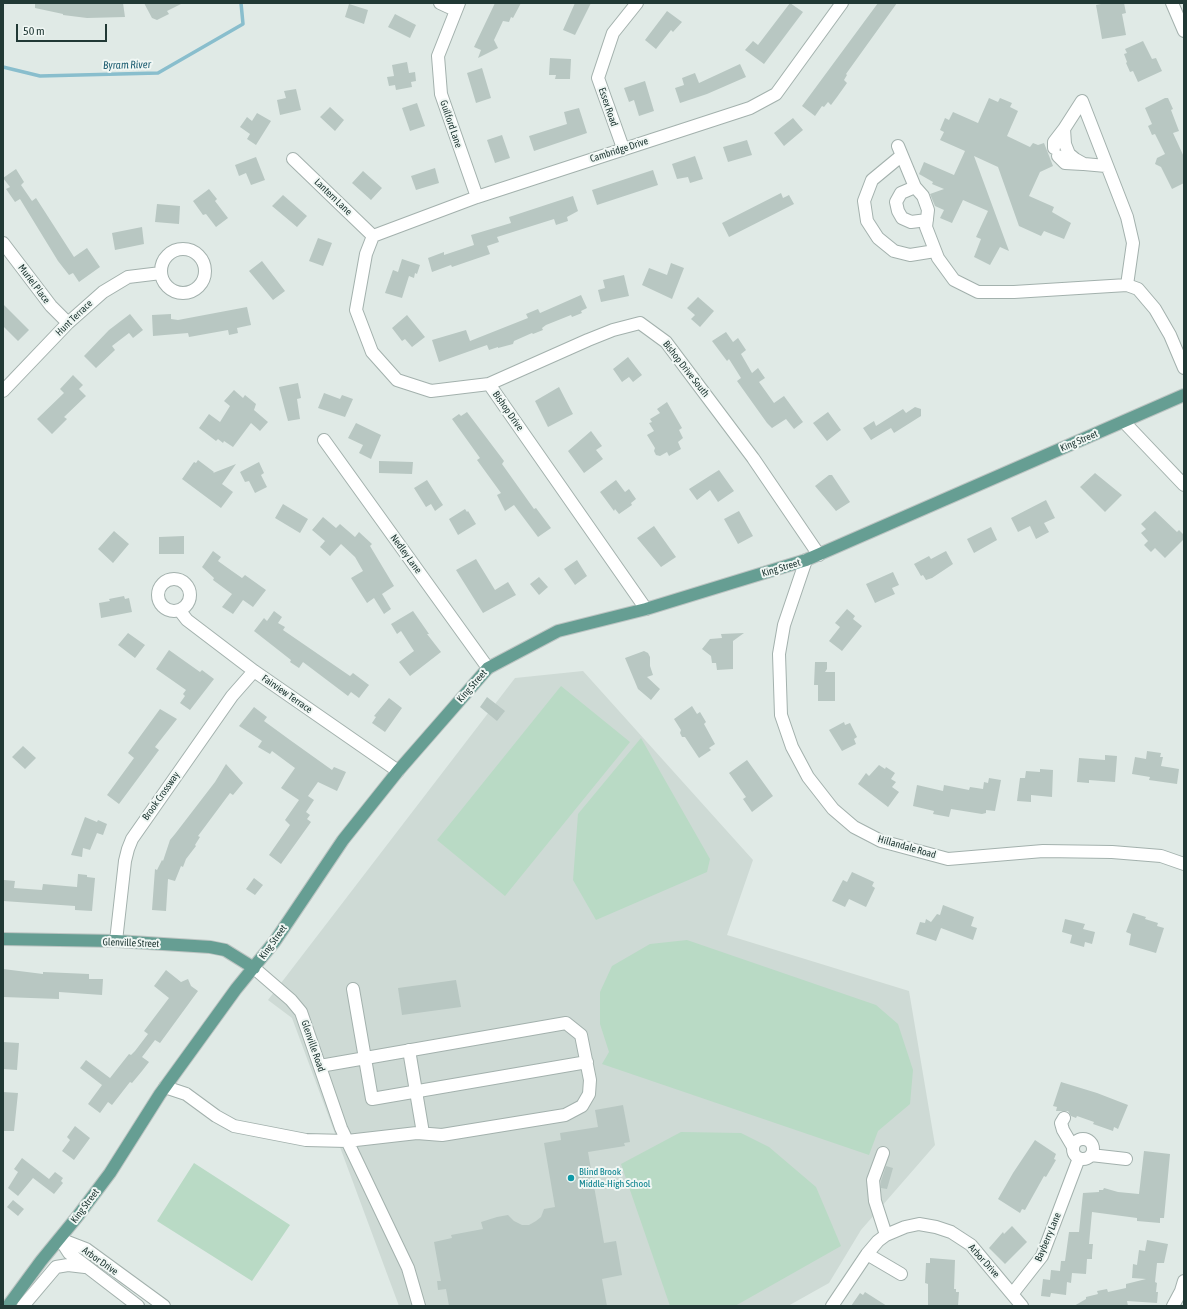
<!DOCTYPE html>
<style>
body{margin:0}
#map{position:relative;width:1187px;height:1309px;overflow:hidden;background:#e0eae6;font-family:"Asap Condensed",sans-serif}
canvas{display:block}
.frame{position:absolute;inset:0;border:4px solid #213935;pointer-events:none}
.scale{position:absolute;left:16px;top:24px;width:91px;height:18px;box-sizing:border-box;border:2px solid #213935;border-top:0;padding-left:5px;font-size:12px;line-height:14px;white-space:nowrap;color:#213935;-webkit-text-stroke:3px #f0f7f4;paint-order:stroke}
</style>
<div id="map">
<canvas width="1187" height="1309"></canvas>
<div class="frame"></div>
<div class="scale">50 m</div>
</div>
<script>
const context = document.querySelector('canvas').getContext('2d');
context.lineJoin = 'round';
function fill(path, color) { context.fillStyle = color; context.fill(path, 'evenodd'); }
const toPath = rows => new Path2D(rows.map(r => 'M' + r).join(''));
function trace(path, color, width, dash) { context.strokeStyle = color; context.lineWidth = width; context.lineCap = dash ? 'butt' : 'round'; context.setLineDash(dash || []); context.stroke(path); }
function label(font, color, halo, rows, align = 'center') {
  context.font = font + ' "Asap Condensed",sans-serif'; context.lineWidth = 4; context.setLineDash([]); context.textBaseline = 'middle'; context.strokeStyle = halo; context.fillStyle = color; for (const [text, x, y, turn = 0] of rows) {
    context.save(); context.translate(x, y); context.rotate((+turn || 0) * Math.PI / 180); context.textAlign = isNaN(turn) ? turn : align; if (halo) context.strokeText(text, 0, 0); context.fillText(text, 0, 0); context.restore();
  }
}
const built = toPath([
 [583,671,753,860,727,935,909,991,935,1145,861,1230,829,1283,788,1306,399,1306,292,1018,268,1000,515,678]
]);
const green = toPath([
 [561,686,630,742,505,896,437,840],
 [641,738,710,859,707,872,596,920,573,880,578,814],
 [687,940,876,1005,898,1024,913,1070,910,1104,878,1131,869,1155,602,1064,609,1052,600,1024,600,992,612,966,650,944],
 [681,1132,741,1133,769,1147,816,1187,841,1246,735,1306,670,1306,621,1164],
 [194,1163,290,1225,252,1281,157,1221]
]);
const stream = toPath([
 [3,67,40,76,158,73,243,24,241,3]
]);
const building = toPath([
 [35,3,123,3,125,17,87,18,63,15,63,14,35,8],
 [144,3,183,3,167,11,169,14,157,20,152,18],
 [495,3,521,3,513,18,511,17,509,22,503,21,494,40,498,48,478,58,481,50,474,47],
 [575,3,591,3,575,35,563,30],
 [790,3,803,12,764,64,745,50,753,41,758,45],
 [878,3,897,3,846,74,847,75,844,80,847,83,837,97,831,105,828,102,824,107,822,106,815,116,802,106],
 [1106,3,1124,3,1126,13,1122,14,1126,35,1102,39,1096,5],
 [349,4,368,10,364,24,345,17],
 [667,11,682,22,673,32,671,30,656,49,645,40],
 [395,14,416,25,410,38,388,27],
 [1143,41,1152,59,1156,58,1162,71,1138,82,1133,71,1130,72,1126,63,1127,62,1124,54,1127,53,1125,49],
 [550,58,571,59,570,79,555,79,556,75,549,75],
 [407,62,409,73,415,72,416,81,411,82,412,87,396,90,395,85,389,86,387,77,394,76,392,65],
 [740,64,746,77,707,94,680,103,675,88,684,85,682,78,695,73,699,83],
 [482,68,491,98,476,103,467,73],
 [645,81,654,111,639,116,634,100,629,102,624,88],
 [296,89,301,110,280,115,277,100,286,98,284,91],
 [989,98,998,102,1000,98,1012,103,1010,107,1018,111,1007,136,1030,147,1033,143,1038,145,1044,143,1053,166,1040,172,1029,196,1054,207,1052,212,1071,223,1064,239,1044,231,1041,236,1019,226,998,167,974,156,1009,251,1000,247,990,265,974,257,981,239,976,237,988,211,963,200,952,223,940,218,944,210,935,206,930,194,944,189,932,184,933,182,919,174,924,162,954,175,965,151,940,140,944,132,940,130,945,118,949,120,953,112,978,123],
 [1165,98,1168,98,1173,109,1171,110,1179,131,1173,133,1184,157,1184,183,1172,189,1161,167,1155,164,1157,158,1165,154,1155,134,1152,135,1148,126,1152,124,1145,108],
 [417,103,425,126,410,131,402,108],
 [330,107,344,120,335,131,320,117],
 [579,108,587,133,534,151,529,136,567,124,564,112],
 [257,113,271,121,256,145,247,139,250,134,240,127,247,117,252,121],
 [793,118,803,130,784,146,774,133],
 [502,135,510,158,495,163,487,140],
 [747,140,752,155,728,162,723,147],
 [695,156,703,179,690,183,688,177,677,179,672,164],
 [256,157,265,180,251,185,246,173,239,176,235,165],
 [435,168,439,183,416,190,411,176],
 [16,169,24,182,21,185,32,201,36,198,74,257,87,248,100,267,79,282,73,273,69,275,58,261,20,199,15,202,6,189,10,187,3,178],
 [653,170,658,185,597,205,592,190],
 [363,171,382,188,371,200,352,183],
 [209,189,217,199,215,201,228,218,216,227,206,214,203,215,193,201],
 [781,193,783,198,789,195,794,204,729,237,722,223],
 [283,195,307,216,297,227,272,206],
 [573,196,578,211,567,217,568,221,556,225,554,219,497,237,499,242,487,246,490,254,452,267,451,265,432,272,428,258,444,252,444,255,474,245,471,235,511,223,509,217],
 [157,204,180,206,179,224,155,222],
 [142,227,144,244,115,250,112,233],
 [318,238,332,243,323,266,309,261],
 [402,259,420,265,417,274,415,273,414,278,409,276,402,298,385,293,393,270,398,272],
 [262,261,285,291,273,300,249,271],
 [671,263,684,268,672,299,642,285,649,268,667,275],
 [624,275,629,296,601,302,598,290,605,288,603,280],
 [581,295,587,308,581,311,582,313,572,317,571,315,546,325,542,328,543,330,533,334,532,333,514,341,513,344,498,348,498,347,489,350,487,345,439,362,432,340,466,330,470,341,528,318,526,314,538,309,540,313],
 [698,297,714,311,700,327,691,319,695,315,687,308],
 [3,304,29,330,18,341,3,326],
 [247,307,251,325,237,328,238,333,229,335,228,330,189,337,188,333,153,336,152,315,171,314,171,319,178,320],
 [130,314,143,330,133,338,129,333,112,346,115,350,96,368,84,356,109,330],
 [407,315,425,337,412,347,405,339,402,341,392,328],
 [726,332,733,342,738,338,746,350,741,354,752,373,758,368,765,378,759,382,774,403,784,396,803,422,794,429,786,419,772,428,767,423,737,381,741,378,729,359,727,361,712,341],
 [628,357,642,375,633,382,629,377,622,382,613,369],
 [73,375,83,385,79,389,86,396,64,417,67,419,52,434,37,419,64,393,60,389],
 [298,383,301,398,297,399,300,419,288,421,279,387],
 [559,387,573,414,548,427,535,401],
 [234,390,243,398,245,395,256,404,254,410,268,422,260,431,251,423,233,447,224,441,223,443,218,439,216,441,199,428,209,414,220,422,230,406,224,401],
 [324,393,340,399,342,395,353,399,345,417,318,408],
 [667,402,682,428,679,430,683,438,678,442,681,449,669,456,667,452,660,456,656,455,654,451,655,448,647,435,654,431,649,423,652,422,650,419,660,413,657,409],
 [915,407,921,409,921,416,894,433,891,428,871,440,863,428,874,421,876,426,903,409,906,413],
 [467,412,504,461,502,464,534,509,536,508,551,528,538,537,514,505,505,511,497,495,501,493,477,460,480,458,452,419,459,414,461,416],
 [828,412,841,430,827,441,813,423],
 [356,423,381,435,371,459,359,453,363,445,348,438],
 [591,431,602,446,596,450,603,459,584,473,568,451],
 [198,460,214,472,213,473,236,464,222,484,233,492,221,508,182,479,194,462,196,463],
 [379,461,413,462,412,474,379,473],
 [259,462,264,473,261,475,267,487,255,493,249,481,245,482,240,472],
 [719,470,734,491,718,502,710,490,697,500,689,489],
 [1095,473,1122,495,1105,512,1080,487],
 [829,475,832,475,850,502,836,511,815,486],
 [427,480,443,505,435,511,431,504,426,507,414,488],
 [616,480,625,492,629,489,636,499,631,503,632,505,619,514,615,509,614,511,600,492],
 [1046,500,1055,518,1044,523,1049,532,1036,539,1030,526,1018,532,1011,518],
 [283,504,308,519,300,533,275,518],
 [465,509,467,512,468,511,476,524,458,535,449,519],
 [739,511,753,536,738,544,724,519],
 [1155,511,1177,532,1179,530,1184,535,1184,539,1165,558,1155,548,1151,552,1144,545,1148,541,1141,533,1146,529,1141,524],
 [323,517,336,528,340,524,355,537,359,532,372,544,370,546,394,586,382,594,391,609,384,614,374,598,367,603,351,578,363,571,355,557,341,544,330,556,320,547,325,541,312,530],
 [654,526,676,557,661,567,637,538],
 [991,527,997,540,974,553,967,539],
 [114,531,129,544,113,563,98,549],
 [184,536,184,554,159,554,159,537],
 [213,551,221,557,218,561,232,571,242,578,245,575,266,590,253,607,243,600,233,614,222,607,232,594,213,580,214,578,202,567],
 [946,551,953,564,932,578,926,580,923,575,921,576,914,564,929,556,931,559],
 [476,559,495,590,508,582,516,595,483,613,456,570],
 [577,560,587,576,575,585,564,569],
 [893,572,899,585,892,588,895,594,875,603,866,584],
 [539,577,548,587,539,595,530,584],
 [124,596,125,599,129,598,132,612,101,618,99,603,110,601,109,599],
 [847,609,855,616,853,619,862,626,842,651,829,641,840,627,835,623],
 [274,611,282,617,278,623,285,627,283,630,350,676,353,673,369,685,359,698,351,692,348,696,303,662,299,668,290,662,291,660,254,631,264,618,267,621],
 [413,611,429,634,427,634,441,652,410,676,399,662,414,651,401,631,397,634,391,624],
 [128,633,145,645,135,658,118,645],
 [744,633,733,641,733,669,717,670,716,663,712,663,711,656,702,649,710,639,722,638,721,634],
 [169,650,200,672,202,670,214,679,190,710,180,703,185,696,183,694,186,690,156,669],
 [644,651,648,653,650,657,650,666,653,675,647,677,660,689,651,700,638,689,625,658],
 [815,662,827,662,827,669,825,672,835,672,835,701,818,701,818,685,814,685],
 [487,697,505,711,497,721,480,707],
 [389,698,402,708,385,732,372,723,376,717,374,716],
 [692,706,697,714,700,712,706,722,704,724,715,744,709,748,711,750,699,758,685,737,682,737,680,733,681,730,674,719],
 [254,707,267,717,264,721,290,740,332,770,334,767,346,772,337,791,318,782,308,796,314,800,306,812,310,815,307,819,311,822,281,864,269,855,290,825,285,820,299,800,281,788,295,768,272,751,270,754,258,747,262,741,239,726],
 [160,709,177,719,155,747,159,750,119,804,107,795,134,758,128,753],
 [844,722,845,725,850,723,857,737,854,739,856,744,842,751,829,730],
 [23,746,36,758,25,769,12,757],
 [1147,751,1161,753,1160,757,1163,757,1161,766,1179,769,1177,784,1149,780,1150,777,1132,774,1135,757,1146,759],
 [1105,755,1117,756,1115,782,1089,780,1089,783,1077,782,1079,758,1105,760],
 [747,760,773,796,752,812,743,799,746,797,729,773],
 [226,764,243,783,233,795,230,793,198,836,200,837,195,845,196,846,186,859,183,867,181,866,175,881,168,879,166,911,152,910,155,869,157,870,162,860,163,861,170,840,175,834,215,782],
 [879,765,885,769,886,767,895,773,891,779,896,782,892,787,899,792,888,807,858,784,866,773,869,776],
 [1040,769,1053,770,1052,797,1031,795,1031,802,1017,801,1020,778,1025,778,1026,771,1040,772],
 [989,778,1001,780,995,811,986,810,986,813,982,814,951,809,949,817,933,814,934,811,913,806,917,785,943,791,944,785,969,790,970,787,983,789,984,782,988,783],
 [85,817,97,822,98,820,107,824,103,835,97,833,90,850,83,848,82,857,71,855],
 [852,872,874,882,872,886,875,888,866,907,849,899,845,907,832,901,843,880,847,882],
 [78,874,87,875,87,877,95,878,92,911,75,910,75,906,3,901,4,880,15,881,14,888,42,890,43,884,77,887],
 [254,878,263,885,255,895,246,889],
 [943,905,974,917,971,926,977,928,973,940,941,928,936,941,916,934,920,922,925,923,926,919,931,922,937,914,940,915],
 [1133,913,1146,917,1145,919,1158,923,1157,926,1164,928,1156,953,1129,945,1131,934,1126,932],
 [1065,919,1085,924,1083,929,1095,932,1092,944,1085,942,1084,947,1070,943,1072,935,1062,932],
 [3,969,43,974,43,972,89,974,89,979,103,979,102,995,59,992,59,999,3,997],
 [166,970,181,982,188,979,191,986,198,991,160,1043,155,1040,142,1057,149,1062,142,1071,132,1083,130,1082,112,1105,108,1102,100,1113,88,1104,102,1085,80,1068,86,1060,110,1078,129,1054,131,1055,135,1051,148,1034,144,1031,169,998,154,986],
 [456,980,461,1007,402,1015,398,988],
 [3,1042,19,1043,17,1070,3,1069],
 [1061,1082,1097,1093,1128,1105,1118,1129,1114,1127,1113,1131,1093,1124,1094,1122,1077,1116,1076,1118,1071,1116,1068,1111,1056,1111,1057,1107,1053,1106],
 [3,1092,18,1093,14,1131,3,1131],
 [623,1105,630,1142,624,1143,625,1146,588,1152,604,1243,616,1241,622,1275,602,1279,607,1306,449,1306,446,1289,438,1290,437,1281,441,1281,434,1242,452,1238,451,1235,483,1229,481,1222,497,1217,508,1215,514,1221,522,1225,529,1225,536,1221,541,1217,544,1209,555,1207,544,1143,561,1140,560,1133,598,1127,595,1110],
 [75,1126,90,1138,74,1160,62,1151,70,1140,67,1137],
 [1035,1140,1056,1154,1054,1159,1056,1160,1046,1177,1044,1176,1025,1210,1022,1209,1020,1213,998,1199,1013,1173],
 [1144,1151,1170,1154,1164,1218,1160,1218,1160,1223,1137,1221,1137,1218,1092,1212,1089,1244,1093,1244,1092,1255,1092,1259,1087,1259,1086,1274,1072,1273,1071,1283,1067,1282,1066,1295,1051,1293,1050,1297,1041,1296,1043,1279,1050,1280,1051,1270,1060,1271,1061,1261,1065,1261,1069,1232,1079,1232,1083,1193,1099,1192,1099,1190,1103,1190,1104,1188,1118,1192,1139,1194],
 [22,1158,49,1179,55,1172,63,1178,61,1181,63,1183,54,1194,33,1178,18,1196,8,1188,18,1172,14,1169],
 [886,1166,893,1168,887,1189,881,1188,881,1181],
 [13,1200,24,1209,18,1216,7,1207],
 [1012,1226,1027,1242,1005,1264,989,1248,1003,1232,1004,1234],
 [1147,1240,1168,1244,1164,1263,1157,1263,1155,1282,1157,1283,1156,1292,1158,1292,1157,1303,1127,1301,1128,1306,1074,1306,1086,1299,1086,1297,1098,1294,1097,1291,1107,1289,1108,1292,1126,1288,1126,1284,1146,1279,1132,1278,1133,1264,1137,1265,1139,1250,1145,1251],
 [930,1258,955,1260,954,1289,956,1289,956,1292,959,1292,958,1306,928,1306,928,1284,925,1283,926,1263,930,1263],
 [865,1292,887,1306,851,1306,860,1293,863,1295]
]);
const minor = toPath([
 [440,3,455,10],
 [459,3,438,56,441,94,477,197],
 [1172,3,1184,31],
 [898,146,915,187,923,196,928,210,926,227,938,258,954,280,978,292,1014,292,1127,285,1138,289,1155,309,1170,335,1184,368],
 [623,148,598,78,613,33,637,3],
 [1054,148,1054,142,1064,129],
 [901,156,872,180,864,201,867,221,878,238,894,251,910,255,935,251],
 [1058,156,1065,163,1083,164],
 [293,159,373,236],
 [1106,166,1084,164,1075,159,1069,154,1065,144,1064,129,1082,101,1127,217,1133,243,1127,285],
 [915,187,901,193,896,202,898,211,902,218,911,222,927,220],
 [3,243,51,306,68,323],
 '161 271a22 22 0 1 1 44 0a22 22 0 1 1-44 0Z',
 [489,384,588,340,613,330,640,323,666,342,753,458,819,555],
 [3,391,68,323,103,292,128,277,161,273],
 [1124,422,1184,485],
 [324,440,488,668],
 [806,560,784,625,779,654,781,715,792,747,808,777,833,809,854,827,881,841,948,859,1043,851,1112,852,1161,856,1184,864],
 '158 595a16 16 0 1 1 32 0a16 16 0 1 1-32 0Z',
 [646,609,489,384,431,391,397,380,372,352,356,310,366,254,373,236,477,197,750,108,776,94,842,3],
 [180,611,187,620,254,671,398,771],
 [116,941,125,861,128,849,132,839,232,696,254,671],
 [254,968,291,1000,301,1012,341,1128,408,1268,419,1306],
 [353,989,372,1099,587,1062],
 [409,1050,423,1133],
 [165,1087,186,1094,216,1116,234,1126,306,1140,347,1141,417,1133,442,1135,565,1115,582,1106,589,1094,590,1080,581,1035,566,1023,320,1066],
 [1064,1118,1061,1123,1063,1130,1073,1147],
 '1073 1149a10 10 0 1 1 20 0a10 10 0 1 1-20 0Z',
 [883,1153,873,1180,875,1201,886,1235],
 [1091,1155,1126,1159],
 [60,1239,86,1249,164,1306],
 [60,1239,69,1253,138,1306],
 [867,1254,901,1274],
 [1013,1293,1042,1256,1079,1158],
 [23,1306,56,1267,68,1265,85,1267],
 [832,1306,867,1254,878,1241,886,1235,905,1227,919,1224,936,1227,951,1232,971,1245,1022,1306],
 [1173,1306,1181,1291,1184,1281]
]);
const major = toPath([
 [3,939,116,941,210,947,225,950,254,968],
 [8,1306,41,1261,77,1217,110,1173,160,1094,236,989,275,941,343,840,398,771,488,668,558,631,646,609,806,560,1184,395]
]);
const markers = [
 [571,1178,4,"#0f9aa8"]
];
const streetNames = [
 ["Essex Road",608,107,71],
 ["Guilford Lane",451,124,71],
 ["Cambridge Drive",619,150,-18],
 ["Lantern Lane",333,197,44],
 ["Muriel Place",34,284,53],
 ["Hunt Terrace",74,318,-44],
 ["Bishop Drive South",686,369,52],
 ["Bishop Drive",508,411,55],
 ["King Street",1079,441,-23],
 ["Nedley Lane",406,554,54],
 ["King Street",781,568,-17],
 ["King Street",472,686,-49],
 ["Fairview Terrace",287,694,35],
 ["Brook Crossway",161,796,-55],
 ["Hillandale Road",907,847,16],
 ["King Street",273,942,-54],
 ["Glenville Street",131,943,2],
 ["Glenville Road",313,1046,71],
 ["King Street",85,1206,-53],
 ["Bayberry Lane",1048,1237,-67],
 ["Arbor Drive",100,1261,35],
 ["Arbor Drive",984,1261,48]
];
const cultureNames = [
 ["Blind Brook",579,1172],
 ["Middle-High School",579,1184]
];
const waterNames = [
 ["Byram River",127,65,-1]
];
fill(built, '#cedad5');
fill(green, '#b9dac5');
trace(stream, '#89becd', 3.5);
fill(building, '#b8c7c2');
trace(minor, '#a3b1ad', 14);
trace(major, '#bcc4c2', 14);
trace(minor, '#fff', 12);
trace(major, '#669e93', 12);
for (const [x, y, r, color] of markers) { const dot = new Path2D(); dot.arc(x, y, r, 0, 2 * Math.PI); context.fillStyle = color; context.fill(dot); trace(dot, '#f0f7f4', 1.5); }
label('10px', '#213935', '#f0f7f4', streetNames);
label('10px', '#0d838f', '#f0f7f4', cultureNames, 'left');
label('italic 11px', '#1e5e72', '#f0f7f4', waterNames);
</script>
